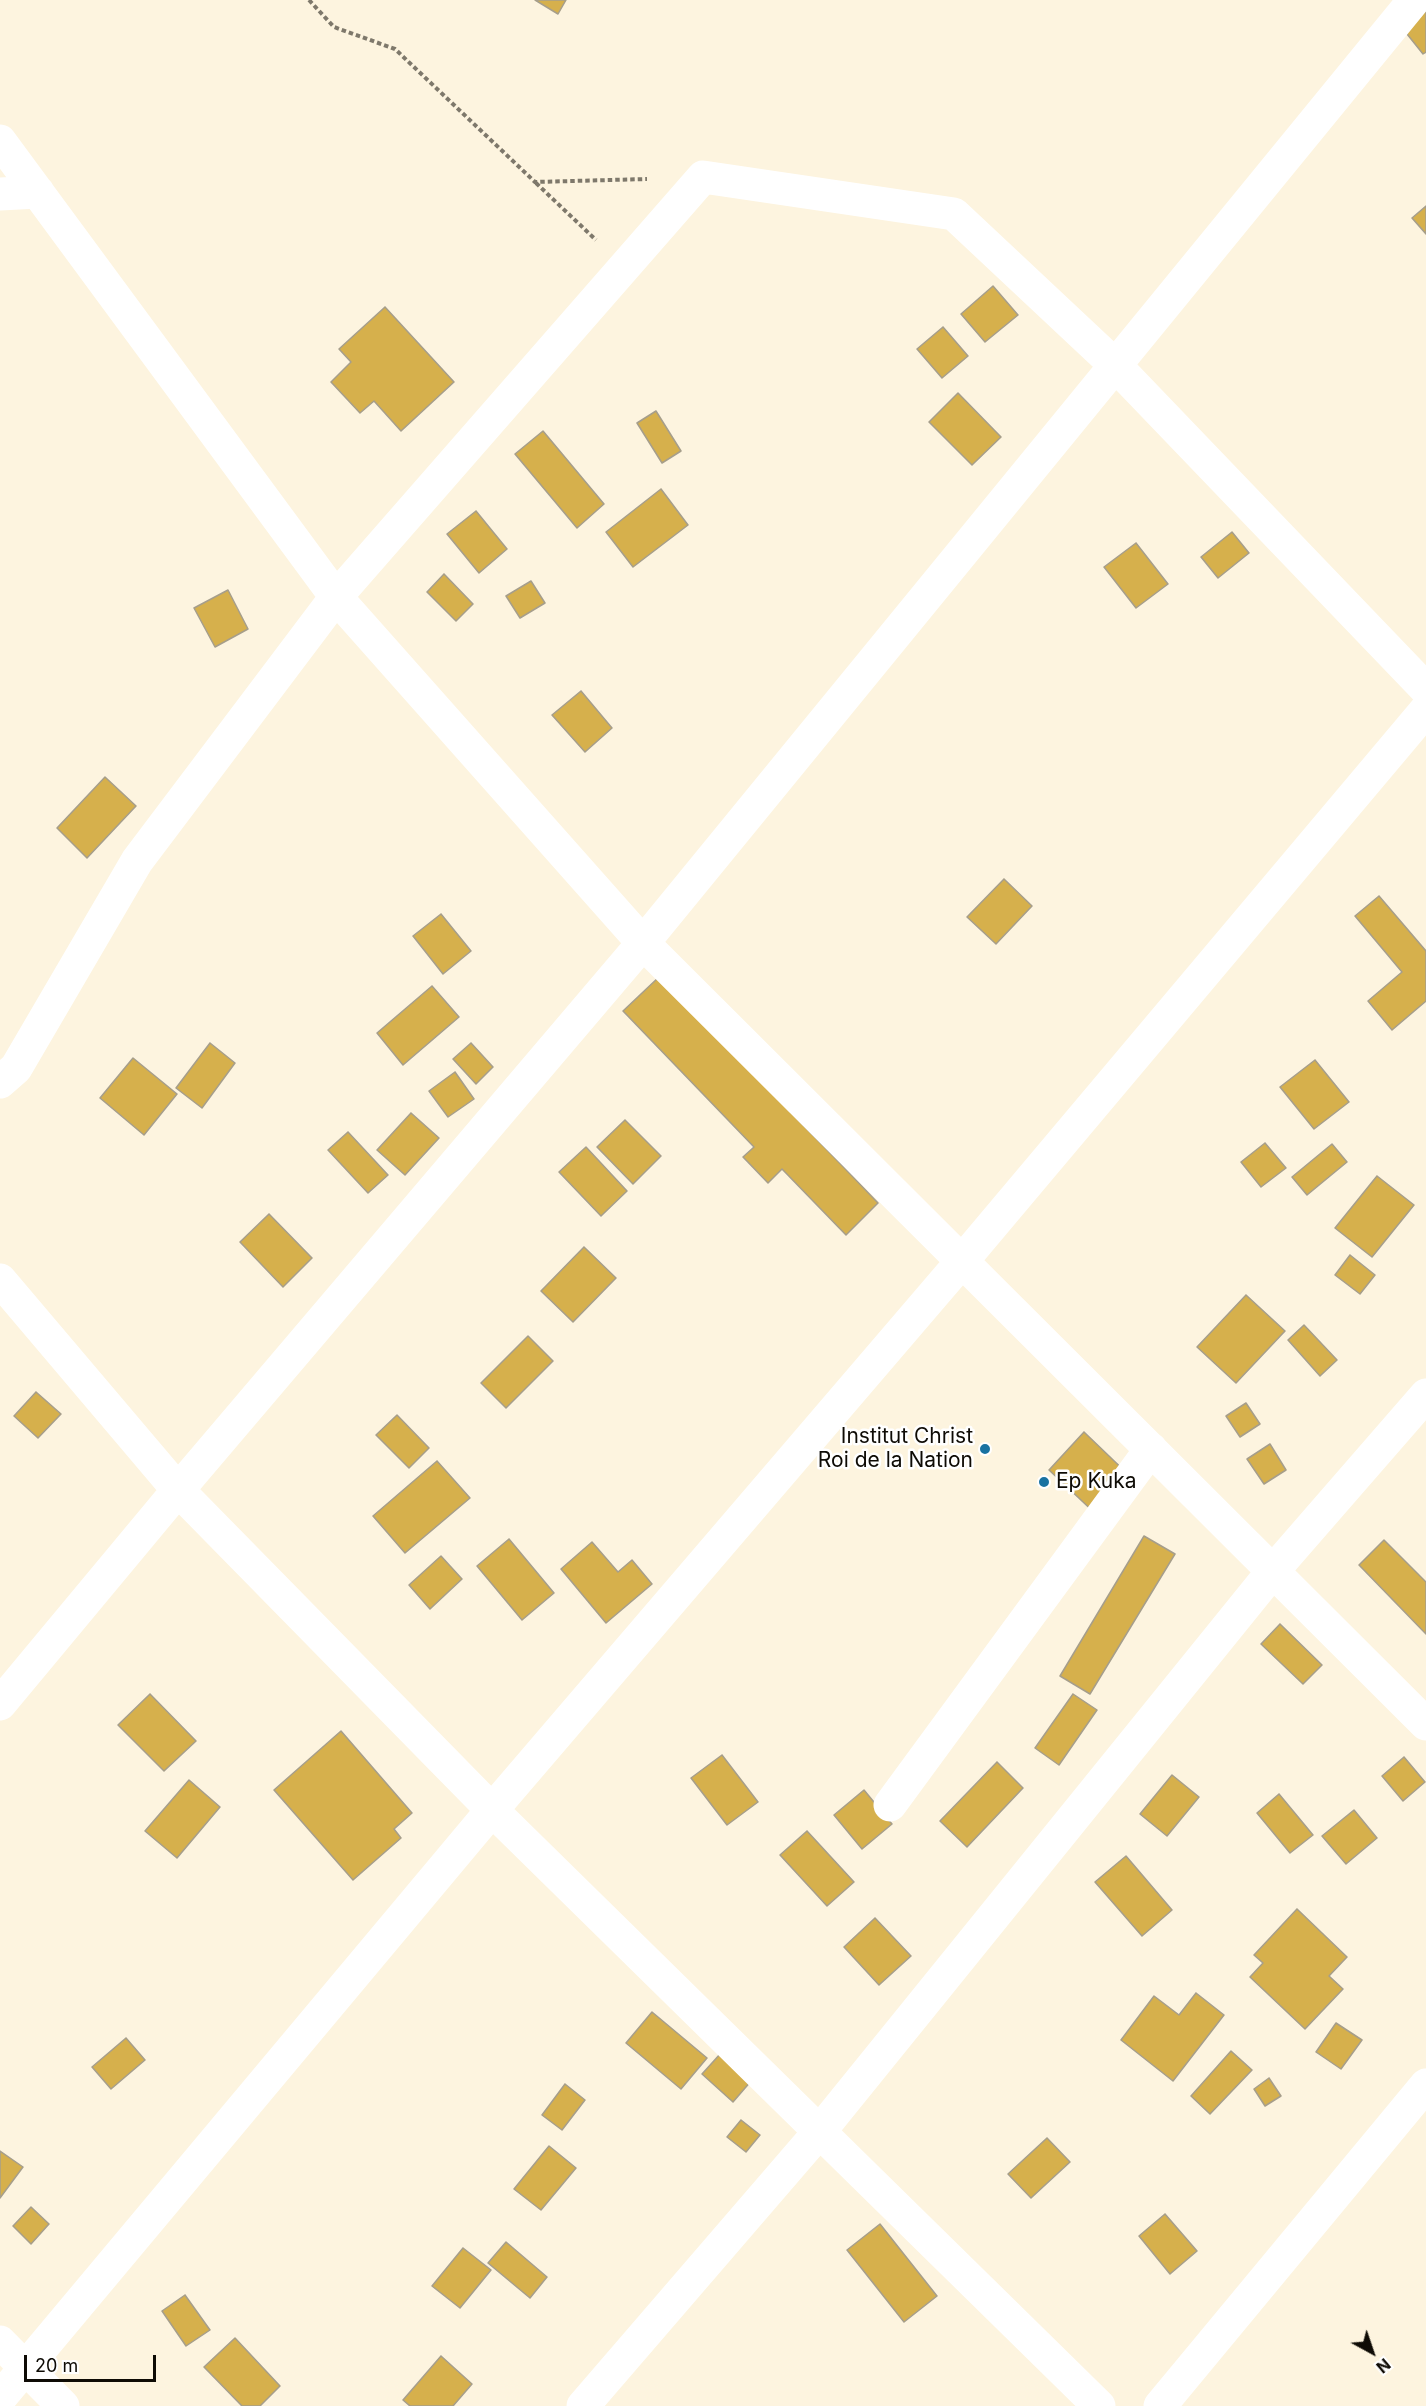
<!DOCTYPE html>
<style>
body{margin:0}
#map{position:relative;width:1426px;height:2406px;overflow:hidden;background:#fdf4df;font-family:Inter,sans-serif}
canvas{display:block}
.north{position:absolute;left:1342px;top:2322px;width:60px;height:60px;-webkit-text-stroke:4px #fff;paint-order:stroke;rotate:140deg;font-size:16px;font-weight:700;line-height:24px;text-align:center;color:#0e0b05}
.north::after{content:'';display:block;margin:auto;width:21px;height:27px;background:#0e0b05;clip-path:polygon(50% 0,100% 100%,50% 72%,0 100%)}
.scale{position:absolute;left:24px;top:2355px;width:132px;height:27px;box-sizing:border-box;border:3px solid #0e0b05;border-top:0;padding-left:8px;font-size:18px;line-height:21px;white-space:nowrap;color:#0e0b05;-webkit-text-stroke:4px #fff;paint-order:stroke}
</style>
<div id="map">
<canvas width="1426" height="2406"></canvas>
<div class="north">N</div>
<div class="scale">20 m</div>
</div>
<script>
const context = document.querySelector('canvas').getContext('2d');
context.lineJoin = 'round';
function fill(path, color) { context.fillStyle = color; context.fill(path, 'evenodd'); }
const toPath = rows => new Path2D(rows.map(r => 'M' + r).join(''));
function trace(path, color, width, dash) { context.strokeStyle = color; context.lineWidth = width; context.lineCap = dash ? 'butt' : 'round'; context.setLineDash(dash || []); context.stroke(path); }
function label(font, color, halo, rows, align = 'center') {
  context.font = font + ' Inter,sans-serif'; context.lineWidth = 5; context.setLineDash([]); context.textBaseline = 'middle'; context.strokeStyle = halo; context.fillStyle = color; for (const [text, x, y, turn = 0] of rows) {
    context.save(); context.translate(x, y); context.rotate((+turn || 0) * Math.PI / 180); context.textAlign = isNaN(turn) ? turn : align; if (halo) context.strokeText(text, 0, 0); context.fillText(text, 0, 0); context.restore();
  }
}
const building = toPath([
 [535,0,566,0,558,14,535,0],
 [1426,3,1426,52,1423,54,1399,24,1426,3],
 [1426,206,1426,234,1412,218,1426,206],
 [993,286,1018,315,985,342,961,314,993,286],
 [385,307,454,382,401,431,374,401,360,413,331,382,351,362,339,349,385,307],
 [943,327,968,356,942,378,917,349,943,327],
 [958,393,1001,437,972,465,929,422,958,393],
 [656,411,681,451,662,463,637,423,656,411],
 [543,431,604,504,577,528,515,454,543,431],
 [661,489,688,525,633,567,606,532,661,489],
 [476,511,507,549,479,573,447,534,476,511],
 [1232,532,1249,553,1218,578,1201,557,1232,532],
 [1136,543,1168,584,1136,608,1104,567,1136,543],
 [444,574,473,604,456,621,427,592,444,574],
 [531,581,545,603,520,618,506,596,531,581],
 [228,590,248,629,215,647,194,608,228,590],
 [581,691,612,728,585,752,552,715,581,691],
 [105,777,136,806,87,858,57,828,105,777],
 [1004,879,1032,906,996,944,967,917,1004,879],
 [1379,896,1426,951,1426,1001,1392,1030,1368,1001,1402,972,1355,916,1379,896],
 [441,914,471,951,443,974,413,936,441,914],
 [660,976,878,1203,846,1235,782,1169,768,1183,743,1157,754,1147,623,1011,660,976],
 [432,986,459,1017,403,1065,377,1033,432,986],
 [210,1043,235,1063,202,1108,176,1088,210,1043],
 [471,1043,493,1067,476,1084,453,1059,471,1043],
 [133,1058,177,1094,144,1135,100,1098,133,1058],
 [1315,1060,1349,1102,1314,1129,1280,1087,1315,1060],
 [455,1072,474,1099,448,1117,429,1091,455,1072],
 [411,1113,439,1138,405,1175,377,1150,411,1113],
 [625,1120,661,1156,633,1184,597,1147,625,1120],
 [348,1132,388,1175,368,1193,328,1150,348,1132],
 [1265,1143,1286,1168,1261,1187,1241,1162,1265,1143],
 [1332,1144,1347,1162,1307,1195,1292,1177,1332,1144],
 [586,1147,627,1191,601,1216,559,1172,586,1147],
 [1377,1176,1414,1205,1372,1257,1335,1228,1377,1176],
 [269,1214,312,1258,283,1287,240,1242,269,1214],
 [584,1247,616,1278,573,1322,541,1291,584,1247],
 [1350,1255,1375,1275,1360,1294,1335,1275,1350,1255],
 [1246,1295,1285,1331,1236,1383,1197,1347,1246,1295],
 [1304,1325,1337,1360,1320,1376,1288,1340,1304,1325],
 [528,1336,553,1361,506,1408,481,1383,528,1336],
 [36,1392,61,1414,38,1438,14,1416,36,1392],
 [1246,1403,1260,1424,1240,1437,1226,1416,1246,1403],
 [397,1415,429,1448,409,1468,376,1435,397,1415],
 [1084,1432,1134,1480,1099,1517,1049,1470,1084,1432],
 [1270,1444,1286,1470,1264,1484,1247,1459,1270,1444],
 [437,1461,470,1498,405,1553,373,1516,437,1461],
 [1144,1536,1175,1554,1090,1694,1060,1676,1144,1536],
 [509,1539,554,1593,522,1620,477,1566,509,1539],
 [1384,1540,1426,1582,1426,1634,1359,1565,1384,1540],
 [592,1542,618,1572,632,1560,652,1584,606,1623,561,1569,592,1542],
 [441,1556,462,1579,430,1609,409,1585,441,1556],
 [1280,1624,1322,1665,1303,1684,1261,1644,1280,1624],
 [150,1694,196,1741,164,1771,118,1725,150,1694],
 [1073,1694,1097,1710,1059,1765,1035,1748,1073,1694],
 [341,1731,412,1813,394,1829,401,1838,353,1880,274,1790,341,1731],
 [722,1755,758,1802,727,1825,691,1778,722,1755],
 [1404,1757,1425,1782,1403,1801,1382,1776,1404,1757],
 [997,1762,1023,1788,967,1847,940,1821,997,1762],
 [1172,1775,1199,1797,1167,1836,1140,1814,1172,1775],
 [189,1780,220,1807,177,1858,145,1831,189,1780],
 [864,1790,892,1824,862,1849,834,1815,864,1790],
 [1279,1794,1313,1835,1290,1853,1257,1813,1279,1794],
 [1354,1810,1377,1838,1346,1864,1322,1836,1354,1810],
 [807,1831,854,1882,827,1906,780,1855,807,1831],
 [1126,1856,1172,1910,1142,1936,1095,1882,1126,1856],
 [1297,1909,1347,1957,1329,1976,1343,1989,1305,2029,1250,1977,1263,1963,1254,1955,1297,1909],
 [875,1918,911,1956,879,1985,844,1947,875,1918],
 [1196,1993,1224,2015,1173,2081,1121,2040,1154,1996,1179,2015,1196,1993],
 [652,2012,707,2058,681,2089,626,2043,652,2012],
 [1336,2023,1362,2040,1341,2069,1316,2052,1336,2023],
 [126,2038,145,2060,111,2089,92,2067,126,2038],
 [1231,2051,1252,2070,1210,2114,1191,2096,1231,2051],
 [721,2053,752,2080,733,2102,702,2074,721,2053],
 [1269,2078,1281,2096,1265,2106,1254,2089,1269,2078],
 [565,2084,585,2100,562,2130,542,2115,565,2084],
 [741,2120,760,2135,746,2152,727,2137,741,2120],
 [1047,2138,1070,2162,1031,2198,1008,2174,1047,2138],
 [549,2146,576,2168,541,2210,514,2189,549,2146],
 [0,2151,23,2167,0,2198,0,2151],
 [31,2207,49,2224,31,2244,13,2226,31,2207],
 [1165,2214,1197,2251,1170,2274,1139,2236,1165,2214],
 [880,2224,937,2296,904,2322,847,2250,880,2224],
 [506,2242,547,2277,530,2298,488,2263,506,2242],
 [463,2248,491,2270,460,2308,432,2286,463,2248],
 [185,2295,210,2330,186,2346,162,2311,185,2295],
 [235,2338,280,2386,260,2406,242,2406,204,2367,235,2338],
 [441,2356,472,2384,453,2406,410,2406,403,2400,441,2356]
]);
const path = toPath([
 [309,0,334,27,395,49,535,182,647,179],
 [536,183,596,240]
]);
const minor = toPath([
 [0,141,336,597,643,943,1426,1724],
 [0,194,38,192],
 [0,1082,16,1068,137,861,336,597,703,177,954,214,1115,365,1426,689],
 [0,1280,178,1490,492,1810,1099,2406],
 [0,1704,178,1490,643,943,1414,0],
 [890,1805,1151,1449],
 [0,2342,63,2406],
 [0,2398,492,1810,963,1260,1426,710],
 [583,2406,820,2131,1273,1571,1426,1395],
 [1160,2406,1426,2085]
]);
const markers = [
 [985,1449,6,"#1972a1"],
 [1044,1482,6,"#1972a1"]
];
const poiNames = [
 ["Institut Christ",973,1437],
 ["Roi de la Nation",973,1461],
 ["Ep Kuka",1056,1482,"left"]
];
fill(building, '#d6b04c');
trace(building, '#a69e8b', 1.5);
trace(path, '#7e786b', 4, [4.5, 3]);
trace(minor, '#fff', 33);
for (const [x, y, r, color] of markers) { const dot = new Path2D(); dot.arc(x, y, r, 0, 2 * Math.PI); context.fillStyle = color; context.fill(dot); trace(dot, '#fff', 2); }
label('21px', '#0e0b05', '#fff', poiNames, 'right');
</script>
